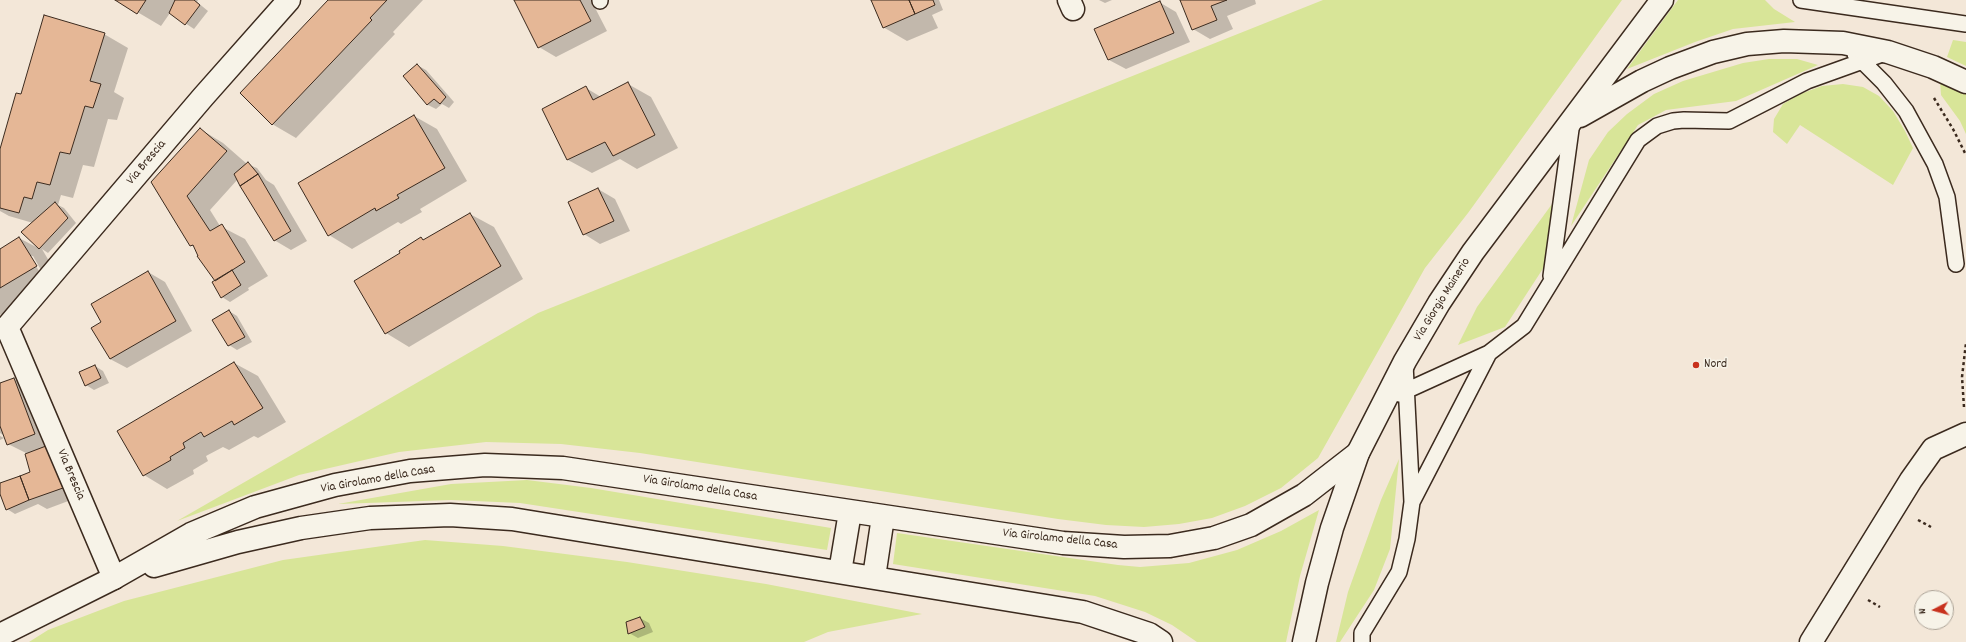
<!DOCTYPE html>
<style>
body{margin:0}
#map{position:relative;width:1966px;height:642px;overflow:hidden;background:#f3e7d8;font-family:Dekko,sans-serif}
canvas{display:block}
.north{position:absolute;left:1914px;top:590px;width:40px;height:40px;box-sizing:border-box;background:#f7f3e8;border:1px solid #aca397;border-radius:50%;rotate:264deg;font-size:11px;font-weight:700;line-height:16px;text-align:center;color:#3b2a1e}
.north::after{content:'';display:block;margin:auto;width:14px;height:18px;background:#c8321e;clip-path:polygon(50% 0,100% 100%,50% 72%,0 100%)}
</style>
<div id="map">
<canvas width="1966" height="642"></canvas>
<div class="north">N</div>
</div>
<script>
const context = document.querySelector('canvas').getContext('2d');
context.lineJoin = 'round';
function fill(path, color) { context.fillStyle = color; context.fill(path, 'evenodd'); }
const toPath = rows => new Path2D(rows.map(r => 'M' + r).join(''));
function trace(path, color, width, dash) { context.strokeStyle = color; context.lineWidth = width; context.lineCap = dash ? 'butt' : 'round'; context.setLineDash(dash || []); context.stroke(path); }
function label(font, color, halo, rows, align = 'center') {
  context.font = font + ' Dekko,sans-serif'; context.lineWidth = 3; context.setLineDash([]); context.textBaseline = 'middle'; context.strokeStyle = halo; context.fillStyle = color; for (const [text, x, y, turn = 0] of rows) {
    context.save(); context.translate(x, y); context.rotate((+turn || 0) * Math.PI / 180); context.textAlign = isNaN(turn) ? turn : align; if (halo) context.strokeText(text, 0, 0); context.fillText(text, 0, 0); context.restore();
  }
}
const green = toPath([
 [1323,0,1622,0,1468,213,1425,268,1318,458,1281,488,1245,506,1212,518,1179,524,1144,527,1106,525,1058,519,640,453,561,444,486,442,399,452,299,475,177,521,538,313],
 [1678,0,1765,0,1774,9,1795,22,1733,29,1695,42,1627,69],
 [1953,40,1966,42,1966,66,1947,57],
 [1769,59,1797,59,1818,65,1736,101,1666,110,1638,125,1571,226,1589,160,1608,132,1627,114,1654,94,1683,81,1743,63],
 [1940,80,1966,94,1966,134,1960,121,1941,95],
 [1843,84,1863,87,1879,96,1893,111,1905,131,1913,148,1893,185,1800,125,1787,144,1773,132,1774,119,1783,104,1800,94,1822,86],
 [1552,204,1544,267,1505,327,1458,345,1477,307],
 [1399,459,1390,549,1374,590,1340,642,1336,642,1348,592,1381,500],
 [527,480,591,488,831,528,827,550,520,503,451,500,338,504,451,484],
 [1319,510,1300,576,1286,642,1197,642,1172,625,1145,612,1095,596,893,564,897,533,1118,565,1140,567,1189,563,1237,550,1281,531],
 [425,540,503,546,627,562,766,584,922,614,828,632,804,642,29,642,48,630,124,601,283,560]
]);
const shadow = toPath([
 [117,0,198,0,197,2,208,11,194,29,170,13,161,26],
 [329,0,423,0,393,32,395,34,296,138,272,124],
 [515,0,591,0,607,31,556,57,539,47],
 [872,0,939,0,943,10,932,15,938,28,907,41,883,27],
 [1099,0,1112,0,1105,3],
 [1181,0,1255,0,1256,4,1227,16,1233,29,1210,39,1193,29],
 [1159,2,1176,12,1190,42,1126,69,1109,60,1096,30],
 [104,34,128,48,114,92,124,98,117,120,108,119,94,167,83,165,73,198,61,195,58,205,64,208,76,223,48,253,42,249,60,280,0,315,0,249,19,238,40,249,23,232,33,223,9,216,0,211,0,152,22,95],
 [30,256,33,256,41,270,39,271],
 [417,65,426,70,454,102,449,108,442,104,436,109,428,105],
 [628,84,651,97,678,148,637,169,620,159,592,173,568,160,543,110,586,88,601,97],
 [414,116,437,129,467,181,420,209,422,212,401,224,398,222,352,249,329,235],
 [200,129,223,143,247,164,257,168,266,180,274,185,307,241,291,250,274,240,238,179,210,210,220,226,245,239,268,276,248,288,249,290,230,302,222,297,216,280,195,247,191,245,152,182],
 [598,189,615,199,630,231,600,244,584,234],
 [470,214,494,227,523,279,409,347,386,333,402,254,421,239,424,240],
 [148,272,165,282,192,331,127,368,110,359,102,322],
 [229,311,237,316,252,342,237,350,229,345],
 [234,363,258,376,286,422,258,438,254,436,229,450,223,447,206,456,208,461,193,470,194,474,167,489,144,475],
 [95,366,103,371,109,383,94,390,86,385],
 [14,379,31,389,52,443,44,446,63,457,79,497,47,509,38,504,15,514,7,509,0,491,0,484,31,472,26,453,8,444,5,436,0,433,0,385],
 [0,436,4,438,0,440],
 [640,618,649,623,653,632,638,638,629,633,627,623]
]);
const building = toPath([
 [115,0,146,0,137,14,115,0],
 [175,0,194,0,200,5,185,25,169,13,175,0],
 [328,0,387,0,370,18,372,20,272,125,240,93,328,0],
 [514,0,580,0,591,21,538,48,514,0],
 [871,0,909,0,915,14,883,28,871,0],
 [909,0,933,0,935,5,915,14,909,0],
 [1180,0,1227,0,1211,6,1217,20,1192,30,1180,0],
 [1160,1,1174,33,1108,60,1094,29,1160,1],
 [44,15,105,33,90,81,101,84,93,108,85,106,70,154,60,152,50,185,37,182,32,199,24,197,19,213,0,208,0,149,16,93,21,94,44,15],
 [417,64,446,97,440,104,434,99,427,105,403,76,417,64],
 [628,82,655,135,613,156,605,142,567,160,542,109,586,86,593,100,628,82],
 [414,115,445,168,397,195,399,198,376,211,375,208,328,236,298,183,414,115],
 [200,128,227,151,187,196,210,231,222,224,245,262,215,281,197,256,198,256,193,245,190,246,151,182,200,128],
 [248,162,258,174,240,186,234,174,248,162],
 [258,174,291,231,274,241,240,186,258,174],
 [598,188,614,221,583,235,568,202,598,188],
 [55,202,68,218,39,249,21,232,55,202],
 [470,213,501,266,385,334,354,281,400,253,399,251,421,237,423,240,470,213],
 [19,237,37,266,0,288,0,249,19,237],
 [232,270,241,285,221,298,212,282,232,270],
 [148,271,176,321,110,359,91,328,101,322,91,304,148,271],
 [229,310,245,337,228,346,212,320,229,310],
 [234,362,263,408,234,425,232,421,204,437,201,432,183,443,185,448,170,457,171,460,143,476,117,431,234,362],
 [95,365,101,378,85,386,79,372,95,365],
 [14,378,35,434,7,445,0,426,0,383,14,378],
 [46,446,63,488,29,500,20,476,30,472,25,454,46,446],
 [20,476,29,500,6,510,0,494,0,483,20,476],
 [640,617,645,627,628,634,626,622,640,617]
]);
const path = toPath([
 [1934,98,1953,129,1966,155],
 [1964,407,1962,377,1966,343],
 [1918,520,1931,527],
 [1868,600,1880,607]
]);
const lane = toPath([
 [600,0,600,1],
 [1801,0,1966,24],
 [1855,54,1884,83,1906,111,1935,164,1947,197,1956,264],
 [1551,276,1572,122],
 [1405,364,1412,502],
 [1399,394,1489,353],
 [1362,642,1362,633,1399,572,1407,539,1412,502,1489,353,1524,326,1638,140,1657,126,1673,121,1684,120,1729,121,1807,81,1885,53]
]);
const street = toPath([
 [1069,0,1073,9],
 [114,578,7,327,203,97,289,0],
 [1811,642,1911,480,1933,449,1966,434]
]);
const secondary = toPath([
 [154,566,238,542,301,528,370,518,450,515,512,519,1083,612,1149,634,1161,642],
 [840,572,850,512],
 [874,577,883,517],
 [0,635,114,578,191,534,255,507,335,485,410,471,485,465,563,468,1063,543,1124,547,1170,546,1214,538,1251,525,1304,495,1358,453]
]);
const primary = toPath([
 [1580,116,1642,81,1670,68,1713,52,1747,44,1784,41,1843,43,1888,52,1933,67,1966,82],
 [1304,642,1317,583,1332,528,1358,453,1405,361,1439,303,1473,252,1662,0]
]);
const markers = [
 [1696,365,4,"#c8321e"]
];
const streetNames = [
 ["Via Brescia",147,163,-50],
 ["Via Giorgio Mainerio",1443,300,-58],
 ["Via Brescia",70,475,67],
 ["Via Girolamo della Casa",378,480,-10],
 ["Via Girolamo della Casa",700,489,9],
 ["Via Girolamo della Casa",1060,540,6]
];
const poiNames = [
 ["Nord",1704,365]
];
fill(green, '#d8e598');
fill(shadow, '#0003');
fill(building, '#e5b796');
trace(building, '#3b2a1e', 1);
trace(lane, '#3b2a1e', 18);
trace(street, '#3b2a1e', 25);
trace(secondary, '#3b2a1e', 25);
trace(primary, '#3b2a1e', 25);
trace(path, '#3b2a1e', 2.5, [3, 3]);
trace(lane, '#f7f3e8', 15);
trace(street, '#f7f3e8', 22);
trace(secondary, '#f7f3e8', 22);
trace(primary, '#f7f3e8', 22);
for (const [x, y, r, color] of markers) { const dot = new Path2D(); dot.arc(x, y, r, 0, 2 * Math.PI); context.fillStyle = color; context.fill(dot); trace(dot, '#f7f3e8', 1.5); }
label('13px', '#3b2a1e', '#f7f3e8', streetNames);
label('13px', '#3b2a1e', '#f7f3e8', poiNames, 'left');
</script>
